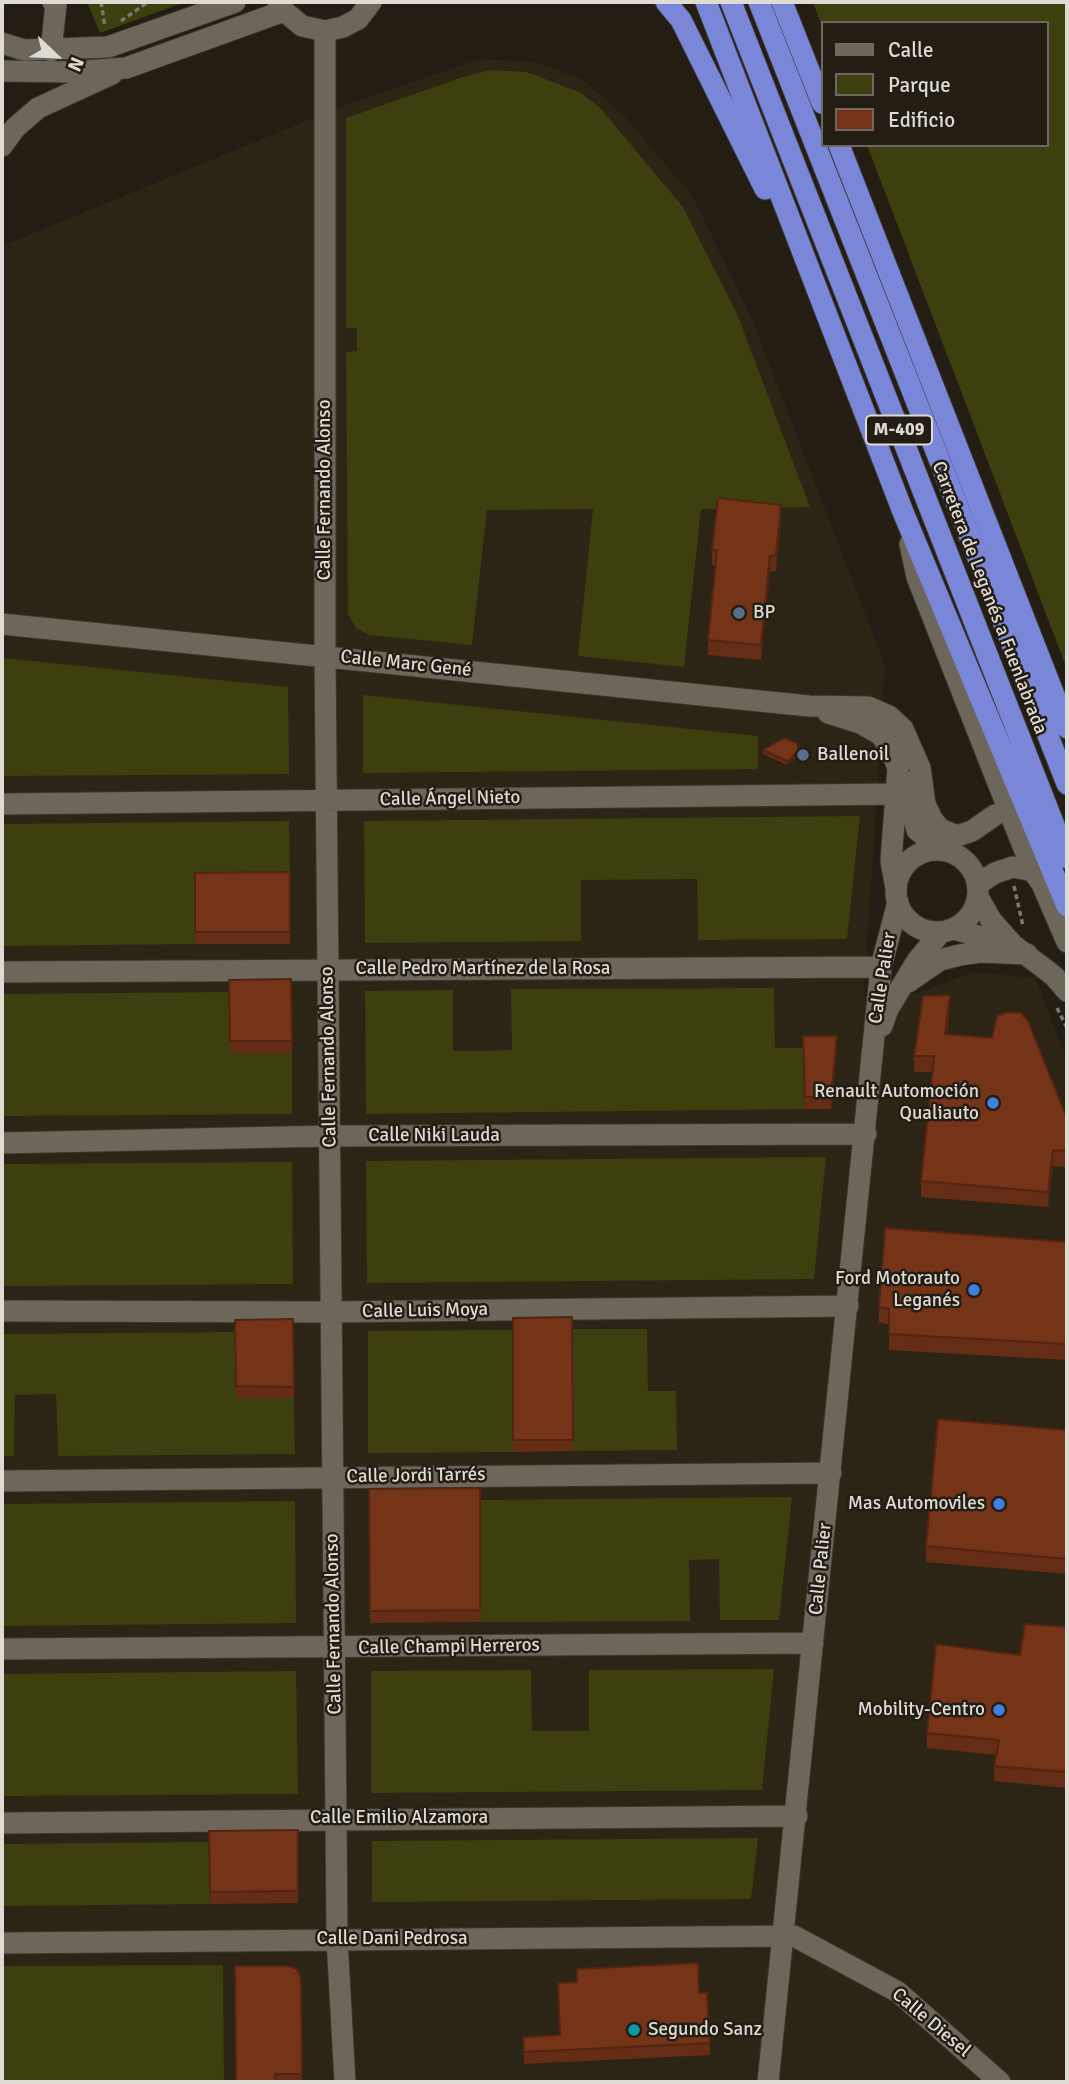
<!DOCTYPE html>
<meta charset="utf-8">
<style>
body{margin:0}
#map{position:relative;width:1069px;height:2084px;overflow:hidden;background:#231d13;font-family:Signika,sans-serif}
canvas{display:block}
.frame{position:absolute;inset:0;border:4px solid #dedbd4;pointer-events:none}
.legend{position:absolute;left:821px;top:21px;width:228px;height:126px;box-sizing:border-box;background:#231d13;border:2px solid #6e6960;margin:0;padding:9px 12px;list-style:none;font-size:21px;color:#dedbd4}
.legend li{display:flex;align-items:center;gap:14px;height:35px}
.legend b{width:35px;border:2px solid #6e6960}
.north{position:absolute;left:21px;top:21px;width:70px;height:70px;-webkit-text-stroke:5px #231d13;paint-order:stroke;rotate:113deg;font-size:19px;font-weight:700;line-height:28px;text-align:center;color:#dedbd4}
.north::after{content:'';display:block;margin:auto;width:24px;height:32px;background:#dedbd4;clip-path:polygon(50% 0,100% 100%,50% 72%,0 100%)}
</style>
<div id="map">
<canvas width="1069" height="2084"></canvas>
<div class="frame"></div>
<ul class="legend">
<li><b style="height:9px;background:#6d675b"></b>Calle</li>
<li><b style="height:19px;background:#3d3f0e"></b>Parque</li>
<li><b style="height:19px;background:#753418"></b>Edificio</li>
</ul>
<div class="north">N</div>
</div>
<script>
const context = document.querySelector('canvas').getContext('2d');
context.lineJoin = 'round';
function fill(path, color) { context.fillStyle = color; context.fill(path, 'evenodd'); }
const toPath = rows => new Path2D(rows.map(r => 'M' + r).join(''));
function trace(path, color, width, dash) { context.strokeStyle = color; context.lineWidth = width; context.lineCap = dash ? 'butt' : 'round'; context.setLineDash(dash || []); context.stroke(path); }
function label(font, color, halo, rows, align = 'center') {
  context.font = font + ' Signika,sans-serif'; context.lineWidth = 5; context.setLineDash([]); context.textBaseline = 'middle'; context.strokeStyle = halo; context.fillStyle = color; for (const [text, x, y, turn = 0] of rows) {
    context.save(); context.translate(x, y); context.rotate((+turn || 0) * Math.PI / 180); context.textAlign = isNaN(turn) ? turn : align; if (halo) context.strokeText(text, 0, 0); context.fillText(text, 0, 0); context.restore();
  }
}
const built = toPath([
 [480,59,536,62,582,79,624,116,693,197,751,316,885,665,864,996,916,994,973,972,1035,978,1067,1060,1067,2082,2,2082,2,246,345,105]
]);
const green = toPath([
 [87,2,185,2,100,33],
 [813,2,1067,2,1067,669,867,145,1046,145,1046,23,822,23,822,27],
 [490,70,527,72,581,93,601,109,683,207,737,314,810,507,701,509,684,667,578,656,593,509,487,510,472,645,369,635,356,628,348,614,346,352,357,351,357,328,346,328,346,118,463,77],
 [2,658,288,687,289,774,2,776],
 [363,695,758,736,758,769,363,773],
 [860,816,847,939,698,940,697,879,581,880,581,941,365,943,364,821],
 [289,821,290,884,195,885,195,944,2,946,2,824],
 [774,988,775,1048,803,1048,805,1109,366,1114,365,991,453,990,453,1051,482,1051,512,1050,511,989],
 [229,992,230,1053,292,1053,292,1114,2,1116,2,994],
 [826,1157,814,1279,367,1283,366,1161],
 [292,1162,293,1284,2,1286,2,1164],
 [572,1329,647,1329,648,1391,676,1391,677,1450,573,1451],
 [513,1330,513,1452,368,1453,368,1331],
 [235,1332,236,1398,294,1398,295,1454,58,1456,56,1394,15,1395,14,1456,2,1456,4,1334],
 [792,1497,779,1620,720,1620,719,1559,689,1560,690,1621,480,1622,480,1500],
 [295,1501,296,1623,2,1626,2,1504],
 [774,1669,762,1790,371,1793,371,1671,531,1670,532,1731,589,1731,589,1670],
 [296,1671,298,1794,2,1796,2,1674],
 [758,1838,751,1899,372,1902,372,1841],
 [209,1842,210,1904,2,1906,2,1844],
 [223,1965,224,2082,2,2082,2,1966]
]);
const path = toPath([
 [101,2,105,27],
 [121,21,148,2],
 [1014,886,1023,926],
 [1057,1008,1067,1028]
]);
const minor = toPath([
 [278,2,284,11,302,26,325,31,343,27,358,19,371,2],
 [325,31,325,655,336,1818,337,1939,345,2082],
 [2,43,24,50,108,47,235,2],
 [51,51,56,4,53,2],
 [2,71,73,72,126,68,284,11],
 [2,146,15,128,38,108,112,74],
 [910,544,917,577,1000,788,1033,871,1042,884,1067,942],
 [2,624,809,706,868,707,889,716,903,729,920,768,925,804,932,819,940,829,957,836,972,831,995,815],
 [828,713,860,723,881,735,892,752,898,768,891,861,896,888],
 [908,782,909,802,917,830,942,850],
 [2,804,898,794],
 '896 891a41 41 0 1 1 82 0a41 41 0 1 1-82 0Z',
 [978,884,995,873,1013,867,1033,871],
 [978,897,991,920,1014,946],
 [954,929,1016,947,1054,976,1067,991],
 [2,972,881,967],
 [908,982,940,960,960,955,980,952,1027,954],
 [882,1026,888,1009,917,961,941,932],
 [2,1143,330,1136,866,1134],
 [2,1311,331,1312,848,1306],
 [2,1481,831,1473],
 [2,1649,813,1643],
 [2,1823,797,1816],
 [2,1943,794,1936,898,1992,1000,2082],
 [768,2082,881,967,898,902]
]);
const highway = toPath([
 [666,2,681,20,765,189],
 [706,2,903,512,1067,906],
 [731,2,1067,858],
 [759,2,1067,784],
 [782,2,822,103],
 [839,145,1067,728]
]);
const wall = toPath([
 [781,520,776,571,770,571,761,660,708,655,708,640,716,565,712,565,712,550],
 [763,750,799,755,787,765,763,754],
 [290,872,290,944,195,944,195,873],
 [291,979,292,1053,230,1053,229,980],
 [950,1010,947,1035,1067,1118,1067,1167,1053,1166,1048,1207,921,1197,921,1181,933,1072,914,1072,914,1056],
 [803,1036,837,1048,831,1109,805,1109],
 [1067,1242,1067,1360,889,1350,889,1325,879,1322,879,1307],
 [572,1317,573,1451,513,1452,513,1318],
 [293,1319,294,1398,236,1398,235,1320],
 [1067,1430,1067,1574,926,1562,926,1546],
 [480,1488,480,1622,370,1623,369,1489],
 [1067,1627,1067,1788,994,1781,994,1766,996,1755,927,1748,927,1733,1020,1655],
 [298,1830,298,1903,210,1904,209,1831],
 [301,1978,302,2082,236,2082],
 [558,1983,699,1993,710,2043,710,2055,524,2064,523,2037,560,2035]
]);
const shadedWall = toPath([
 [781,505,781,520,776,571,776,555],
 [770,556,770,571,761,660,761,645],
 [799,751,799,755,787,765,787,761],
 [950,995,950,1010,945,1050,945,1034],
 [837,1036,837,1048,831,1109,831,1097],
 [1053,1150,1053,1166,1048,1207,1048,1192]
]);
const building = toPath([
 [718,498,781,505,776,555,770,556,761,645,708,640,717,550,712,550,718,498],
 [784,738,797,743,799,751,787,761,763,750,784,738],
 [290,872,290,932,195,932,195,873,290,872],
 [291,979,292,1041,230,1041,229,980,291,979],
 [950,995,945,1034,992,1038,997,1016,1007,1012,1021,1013,1028,1021,1067,1118,1067,1151,1053,1150,1048,1192,921,1181,934,1056,914,1056,923,996,950,995],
 [803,1036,837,1036,831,1097,805,1097,803,1036],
 [885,1228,1067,1242,1067,1344,889,1334,889,1309,879,1307,885,1228],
 [572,1317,573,1440,513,1440,513,1318,572,1317],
 [293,1319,294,1387,236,1386,235,1320,293,1319],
 [938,1419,1067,1430,1067,1559,926,1546,938,1419],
 [480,1488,480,1610,370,1611,369,1489,480,1488],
 [1025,1624,1067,1627,1067,1772,994,1766,999,1740,927,1733,936,1644,1020,1655,1025,1624],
 [298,1830,298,1891,210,1892,209,1831,298,1830],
 [698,1963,699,1993,707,1993,710,2043,524,2052,523,2037,560,2035,558,1983,577,1982,577,1969,698,1963],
 [235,1966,288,1966,297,1969,301,1978,302,2074,275,2074,275,2082,236,2082,235,1966]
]);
const markers = [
 [739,613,7,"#5c6f8a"],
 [803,755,7,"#5c6f8a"],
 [993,1103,7,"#3f7fe0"],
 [974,1290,7,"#3f7fe0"],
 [999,1504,7,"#3f7fe0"],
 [999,1710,7,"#3f7fe0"],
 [634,2030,7,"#0f9aa8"]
];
const shields = [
 [899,430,66]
];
const shieldNames = [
 ["M-409",899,430]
];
const streetNames = [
 ["Calle Fernando Alonso",325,490,-90],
 ["Carretera de Leganés a Fuenlabrada",989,598,69],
 ["Calle Marc Gené",406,664,6],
 ["Calle Ángel Nieto",450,799,-1],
 ["Calle Pedro Martínez de la Rosa",483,969],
 ["Calle Palier",883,978,-81],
 ["Calle Fernando Alonso",329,1057,-91],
 ["Calle Niki Lauda",434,1136],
 ["Calle Luis Moya",425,1311,-1],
 ["Calle Jordi Tarrés",416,1476,-1],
 ["Calle Palier",821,1569,-84],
 ["Calle Fernando Alonso",334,1624,-91],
 ["Calle Champi Herreros",449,1647,-1],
 ["Calle Emilio Alzamora",399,1818],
 ["Calle Dani Pedrosa",392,1939],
 ["Calle Diesel",931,2023,40]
];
const poiNames = [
 ["BP",753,613,"left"],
 ["Ballenoil",817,755,"left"],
 ["Renault Automoción",979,1092],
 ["Qualiauto",979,1114],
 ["Ford Motorauto",960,1279],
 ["Leganés",960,1301],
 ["Mas Automoviles",985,1504],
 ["Mobility-Centro",985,1710],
 ["Segundo Sanz",648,2030,"left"]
];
fill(built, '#2c2414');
fill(green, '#3d3f0e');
trace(minor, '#3a3630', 23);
trace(highway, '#3a3630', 23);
trace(path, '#7d786f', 3.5, [5, 3.5]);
trace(minor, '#6d675b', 21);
trace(highway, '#7a86d7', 21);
fill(wall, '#652d15');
fill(shadedWall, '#522411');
fill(building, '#753418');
trace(building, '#522411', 2);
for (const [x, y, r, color] of markers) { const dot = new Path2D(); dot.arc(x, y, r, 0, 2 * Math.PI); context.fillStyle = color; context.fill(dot); trace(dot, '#231d13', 2.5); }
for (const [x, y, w] of shields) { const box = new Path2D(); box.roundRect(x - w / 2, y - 14.5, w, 29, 5); context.fillStyle = '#231d13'; context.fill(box); trace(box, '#dedbd4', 2); }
label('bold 18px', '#dedbd4', null, shieldNames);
label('19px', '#dedbd4', '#231d13', streetNames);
label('19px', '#dedbd4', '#231d13', poiNames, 'right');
</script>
